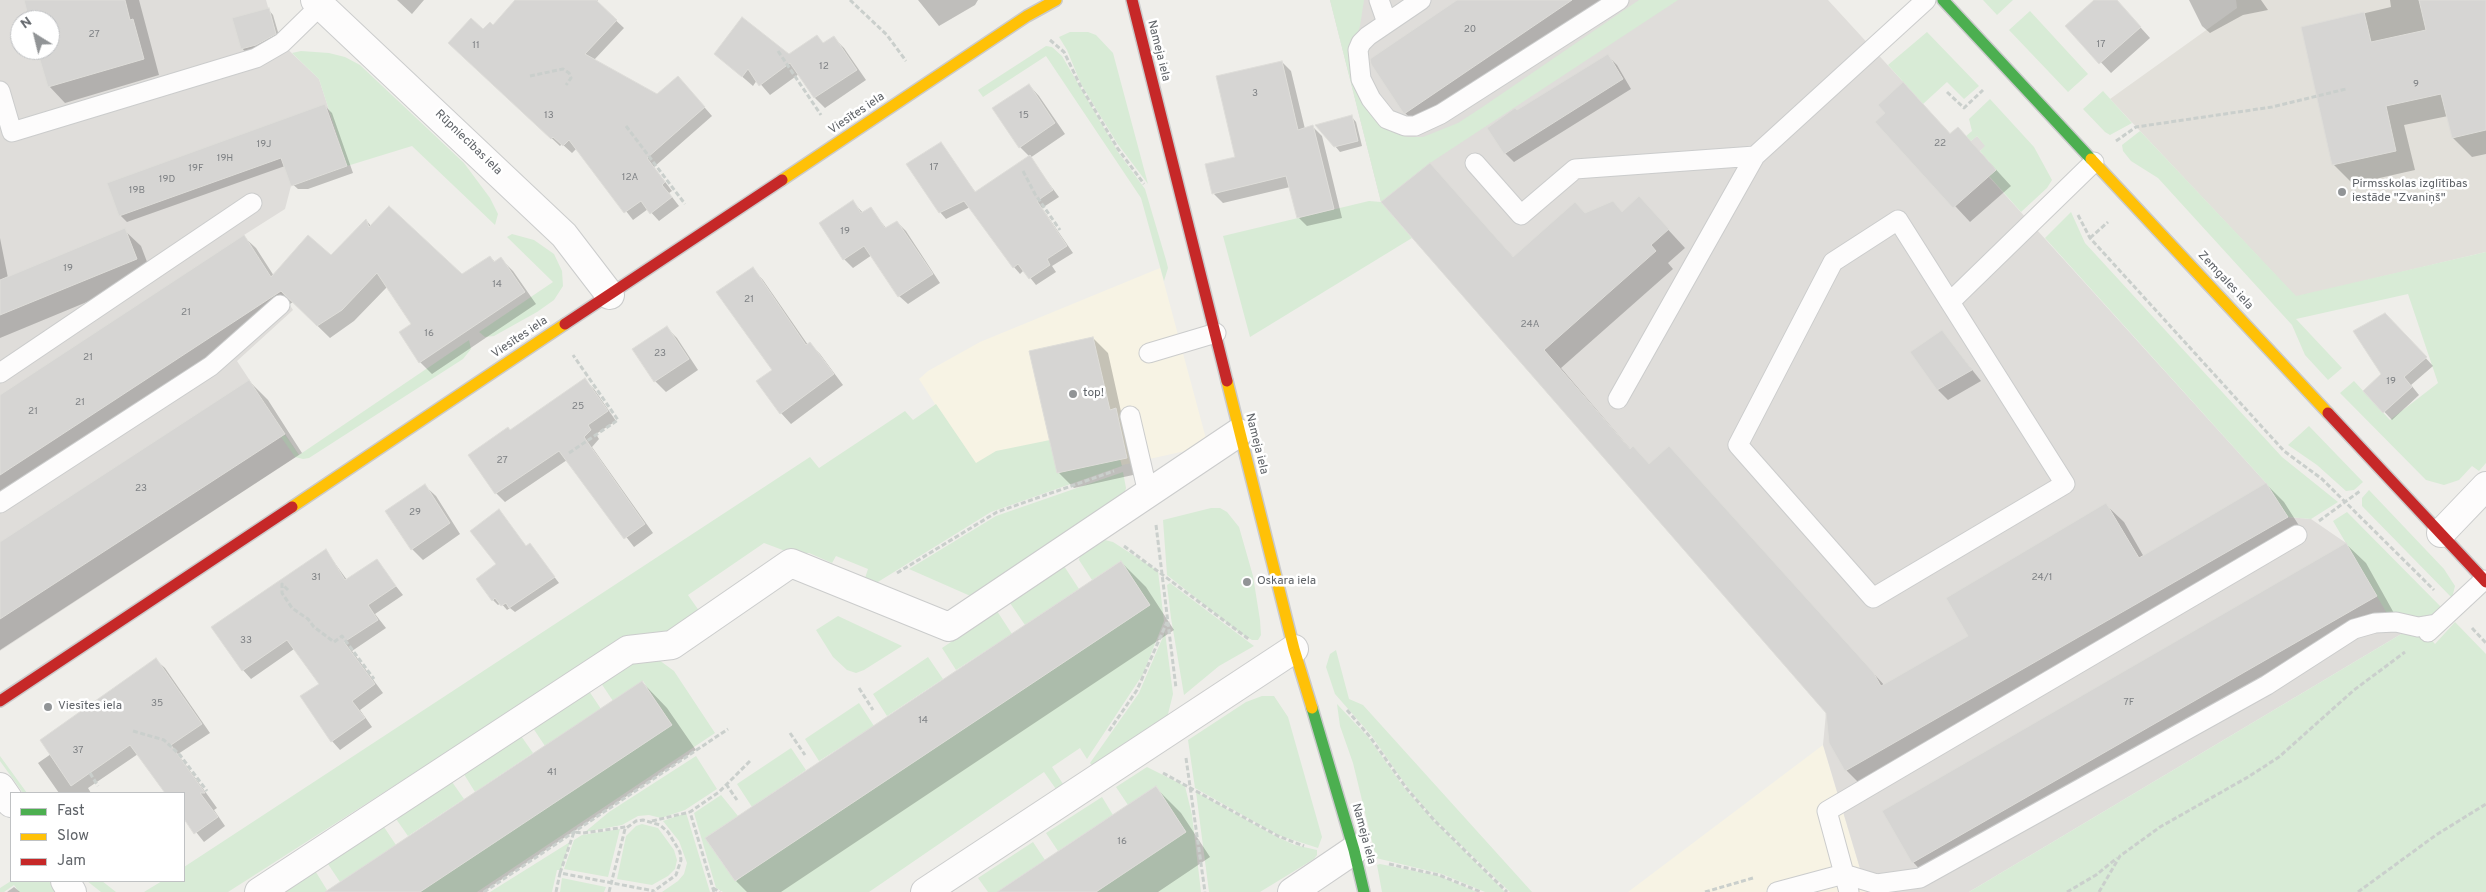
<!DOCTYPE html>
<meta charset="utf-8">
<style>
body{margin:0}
#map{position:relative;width:2486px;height:892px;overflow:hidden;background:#efeeea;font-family:Overpass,sans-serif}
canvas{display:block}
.legend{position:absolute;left:10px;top:792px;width:175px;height:90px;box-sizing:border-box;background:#fff;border:1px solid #bfc1c3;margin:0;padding:6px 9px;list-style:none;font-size:15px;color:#5f6368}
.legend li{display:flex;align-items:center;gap:10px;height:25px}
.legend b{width:25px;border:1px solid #bfc1c3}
.north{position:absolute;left:10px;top:10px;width:50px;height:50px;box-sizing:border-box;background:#fff;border:1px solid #bfc1c3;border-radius:50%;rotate:324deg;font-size:14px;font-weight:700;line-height:20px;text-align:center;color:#5f6368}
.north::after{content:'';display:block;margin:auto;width:18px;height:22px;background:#919496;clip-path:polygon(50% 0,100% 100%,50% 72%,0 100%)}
</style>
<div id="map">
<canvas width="2486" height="892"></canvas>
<ul class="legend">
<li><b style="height:6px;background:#4caf50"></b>Fast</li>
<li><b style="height:6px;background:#ffc107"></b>Slow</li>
<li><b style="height:6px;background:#c62828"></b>Jam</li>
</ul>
<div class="north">N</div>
</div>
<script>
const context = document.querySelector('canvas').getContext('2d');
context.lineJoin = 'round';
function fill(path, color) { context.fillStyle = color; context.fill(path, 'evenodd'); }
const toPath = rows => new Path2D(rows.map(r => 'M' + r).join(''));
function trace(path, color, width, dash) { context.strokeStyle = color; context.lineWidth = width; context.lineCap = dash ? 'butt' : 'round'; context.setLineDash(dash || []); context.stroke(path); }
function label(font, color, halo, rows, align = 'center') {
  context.font = font + ' Overpass,sans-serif'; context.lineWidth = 5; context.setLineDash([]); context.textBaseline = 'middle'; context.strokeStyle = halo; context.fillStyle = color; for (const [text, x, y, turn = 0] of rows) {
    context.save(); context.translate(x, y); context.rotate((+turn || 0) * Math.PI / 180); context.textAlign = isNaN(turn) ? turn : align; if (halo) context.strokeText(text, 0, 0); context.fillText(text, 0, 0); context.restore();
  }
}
const commercial = toPath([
 [1160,268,1208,446,992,494,930,409,935,404,919,379,928,371,980,342],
 [1823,745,1867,892,1628,892]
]);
const industrial = toPath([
 [0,0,266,0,277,39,319,79,347,166,291,186,285,209,244,235,293,310,237,361,299,455,0,651],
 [20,20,50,20,50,50,20,50],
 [1330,0,1828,0,1950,133,1958,127,1971,141,1977,136,1986,146,1980,151,1996,170,1989,177,2266,483,2288,517,2311,519,2346,543,2418,624,1969,892,1867,892,1823,745,1826,713,1381,202]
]);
const education = toPath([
 [2236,0,2486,0,2486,252,2296,297,2110,99,2237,8]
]);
const green = toPath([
 [1330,0,1364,0,1360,26,1349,59,1353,80,1384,127,1394,133,1408,137,1423,137,1458,123,1481,108,1639,0,1678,0,1430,163,1381,202,1412,238,1250,337,1223,236,1369,201,1381,202],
 [1983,0,2013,0,1997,15],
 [2030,11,2088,74,2068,92,2009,30],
 [1070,32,1088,32,1096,35,1113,53,1148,184,1117,143,1081,84,1067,50,1059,37],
 [1927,32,1979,86,1964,99,1947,82,1923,104,1888,65],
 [1046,46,1052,47,1062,56,1118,152,1145,189,1166,260,1168,268,1164,281,1141,198,1046,56,983,97,978,90],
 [301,51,329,53,345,57,360,65,464,163,490,198,498,214,495,225,412,146,347,166,319,79,292,53],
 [2103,91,2132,123,2110,135,2105,132,2083,109],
 [1990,99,2034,147,2052,180,2047,188,2021,212,1989,176,1996,170,1980,151,1985,146,1977,136,1971,141,1966,136,1972,131,1969,119],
 [2140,131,2296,296,2486,252,2486,463,2479,471,2472,466,2459,480,2444,485,2426,480,2340,393,2354,381,2390,420,2438,383,2408,294,2296,319,2342,368,2328,380,2305,355,2292,325,2158,178,2131,161,2123,151,2122,145],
 [2071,212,2085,243,2282,457,2338,502,2311,519,2288,517,2266,483,2045,238],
 [512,234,534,240,554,254,562,271,563,286,554,300,537,312,494,336,485,337,479,332,553,282,507,237],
 [469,340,471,349,463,359,309,458,303,459,295,457,281,437,285,435,299,455],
 [936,404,976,463,996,451,1050,440,1058,473,1120,459,1122,466,991,512,873,585,864,581,868,569,836,556,832,563,809,553,796,555,764,543,688,595,702,615,674,634,605,651,228,892,144,892,162,881,184,881,184,867,810,457,819,468,905,411,913,420],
 [2309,426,2363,482,2354,490,2346,491,2317,465,2288,445],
 [1123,472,1126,488,1124,495,975,598,909,569,996,516],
 [2369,490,2444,569,2455,586,2452,598,2362,506,2362,498],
 [1211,508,1220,508,1227,512,1239,527,1253,576,1260,620,1261,635,1258,640,1252,640,1240,633,1167,575,1163,520],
 [2347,512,2443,609,2431,619,2389,617,2333,521],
 [1105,540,1113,542,1158,571,1164,621,1143,674,1087,759,1080,748,1052,767,1065,787,1058,792,1044,772,869,892,723,892,716,888,694,813,721,795,738,816,705,838,735,881,1150,605,1121,561,1092,580,1079,560,1080,556],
 [1064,566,1079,589,1025,625,1010,603],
 [1170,583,1254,646,1219,666,1184,695,1171,618,1167,585],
 [997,611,1012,634,956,670,942,648],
 [838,616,902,646,864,670,856,673,847,670,833,657,816,630],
 [2455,622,2486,654,2486,892,1969,892,2418,624,2435,644],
 [1165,632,1173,694,1167,718,1094,768,1090,763,1139,693],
 [1336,650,1349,699,1363,705,1532,892,1510,892,1434,819,1408,788,1371,735,1335,694,1326,667,1330,654],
 [928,657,943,679,887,716,873,694],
 [659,660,674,671,715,733,477,892,420,892,672,725,643,681,613,701,599,680,624,664],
 [587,688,601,709,545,746,531,725],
 [1262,696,1274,696,1288,717,1322,837,1318,848,1278,835,1195,788,1188,740,1246,702],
 [859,703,874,726,819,761,805,739],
 [1337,704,1368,737,1405,789,1433,820,1505,892,1485,892,1442,874,1376,858,1353,763,1340,726],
 [519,733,533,753,475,792,462,771],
 [791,748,806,770,752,807,737,784],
 [0,756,27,793,23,793,0,761],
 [696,756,717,789,685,810,661,818,649,815,638,816,622,825,585,832,609,812],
 [1147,767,1185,786,1192,815,1201,892,1096,892,1186,832,1156,786,1128,805,1116,787],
 [450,779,464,799,408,836,394,816],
 [1196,792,1277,837,1295,845,1317,850,1317,855,1314,859,1260,892,1209,892],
 [1102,797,1113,815,1058,851,1046,833],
 [686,813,688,819,710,892,662,892,678,881,684,874,687,863,679,841,663,821],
 [382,824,396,845,340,882,326,861],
 [642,824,658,828,674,850,677,860,675,869,668,876,652,885,617,879,626,836,636,826],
 [620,829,608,877,564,869,574,840,582,835],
 [570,842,561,870,557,870,552,892,490,892],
 [1033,842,1045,860,997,892,988,892,978,878],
 [1380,864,1439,876,1477,892,1382,892,1377,865],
 [314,869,327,890,325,892,279,892],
 [562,878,606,887,604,892,560,892],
 [11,881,49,881,56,892,19,892,14,885,4,892,0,892,0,888],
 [87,881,102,881,116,892,101,892]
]);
const shadow = toPath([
 [25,0,139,0,159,75,65,103,49,86,39,50,50,50,50,20,31,20],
 [397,0,424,0,412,14],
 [538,0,598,0,596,2,624,28,594,60,657,96,686,86,712,116,654,167,672,191,669,193,679,206,659,221,648,209,633,220,577,148,572,153,562,144,560,146,450,43,494,27],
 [918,0,978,0,975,5,939,26],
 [1459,0,1619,0,1425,132,1405,113],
 [2096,0,2116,0,2150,38,2111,73,2067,26],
 [2189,0,2261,0,2268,10,2243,15,2210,33,2202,26],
 [2390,0,2486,0,2486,154,2472,157,2453,138,2448,116,2404,125,2415,170,2353,184,2334,165,2302,28,2391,7],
 [268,9,273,15,280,39,247,54,242,48],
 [817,37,824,44,834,38,844,48,866,80,825,108,815,98,799,74,770,95,757,80,753,86,716,54,789,56],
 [1608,56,1617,65,1631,89,1514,162,1505,153,1517,112],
 [1282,62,1291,71,1305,129,1313,127,1322,136,1342,218,1307,226,1298,217,1290,187,1223,203,1214,194,1206,165,1237,158],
 [1903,84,1951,135,1958,128,2011,186,1970,222,1877,122,1887,113],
 [1029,85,1039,96,1065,134,1030,158,1059,197,1042,208,1073,253,1052,266,1056,272,1036,285,1024,270,1020,274,1014,267,970,207,946,219,940,212,940,143,976,193,1030,157,1020,147],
 [325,106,332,113,353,173,308,189,298,189,290,182,285,166,127,222,120,215],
 [1351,116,1356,122,1362,146,1340,152,1335,146],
 [1430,165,1514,258,1586,214,1612,202,1623,213,1639,198,1685,248,1668,263,1673,269,1561,368,1631,450,1633,448,1650,465,1669,448,1885,686,1970,637,2106,505,2124,522,2144,557,2266,484,2284,502,2305,535,1864,788,1846,770,1830,742,1828,712,1383,202],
 [853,202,863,213,870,209,887,229,897,222,906,231,940,283,908,304,899,296,872,255,853,268,844,259],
 [366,220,371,226,462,276,490,257,496,263,501,259,513,271,536,304,432,374,420,362,413,324,387,287,354,321,330,338,293,302,0,494,0,396,244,237,256,248,274,276,332,257],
 [124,230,141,246,152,275,0,338,0,238,8,278],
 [753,269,763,280,808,345,810,344,820,354,843,385,791,424,781,413],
 [2393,322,2433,366,2411,385,2419,395,2392,420,2365,391,2383,374],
 [667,328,677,338,698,370,666,392,655,381],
 [1942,332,1981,381,1948,400,1938,390],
 [1093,338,1108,353,1122,416,1142,473,1074,488,1059,473,1031,352],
 [585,380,594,389,616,421,596,434,599,439,592,447,653,533,634,547,567,460,505,502,496,493,510,431],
 [249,381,268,400,302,453,0,650,0,543],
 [425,486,436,496,460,534,423,560,412,549,387,511],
 [2346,544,2366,563,2395,615,1932,882,1913,862],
 [530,545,559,583,515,612,510,608,507,610,501,603,498,605,493,600,497,565],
 [326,551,347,580,376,561,403,595,375,614,386,628,352,651,383,693,360,710,372,727,340,750,332,741,301,697,321,684,294,649,251,679,243,670],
 [1121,562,1146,587,1174,630,781,892,747,892,736,881],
 [156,660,165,668,210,733,178,754,217,808,214,810,225,826,204,842,184,817,184,793,167,793,138,754,88,788,91,793,59,793,38,763,51,754],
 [642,682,667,708,696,750,483,892,327,892],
 [1156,788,1181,813,1210,857,1158,892,999,892],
 [14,887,20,892,7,892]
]);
const building = toPath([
 [24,0,125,0,130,20,133,19,144,59,48,87,37,50,50,50,50,20,29,20,24,0],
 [515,0,596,0,617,20,585,54,657,94,678,76,705,107,647,158,665,182,662,185,672,197,650,214,641,201,624,213,569,140,563,146,553,137,551,139,448,43,471,18,483,29,490,22,493,25,515,0],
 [1457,0,1572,0,1404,114,1371,64,1370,59,1457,0],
 [2094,0,2117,0,2141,27,2099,64,2065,26,2094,0],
 [2419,0,2486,0,2486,130,2452,138,2441,94,2386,106,2396,151,2332,165,2301,27,2364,12,2371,42,2426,30,2419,0],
 [269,8,276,34,256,45,241,49,232,18,269,8],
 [742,17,789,54,817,35,823,43,834,36,857,70,814,98,790,63,759,86,748,69,742,77,714,54,742,17],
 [1608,54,1623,79,1504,154,1487,128,1515,108,1517,110,1608,54],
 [1282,61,1298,130,1313,125,1334,209,1297,218,1286,176,1212,194,1205,164,1235,157,1216,76,1282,61],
 [1903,82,1950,134,1958,127,1996,170,1953,208,1875,122,1885,113,1878,105,1903,82],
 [1029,84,1055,123,1019,148,992,108,1029,84],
 [325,104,347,166,291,186,281,158,119,216,107,183,325,104],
 [1352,115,1358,141,1334,147,1315,125,1352,115],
 [941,142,975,192,1030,155,1053,190,1037,201,1067,246,1047,259,1050,265,1029,279,1018,264,1013,268,964,201,939,213,906,164,941,142],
 [1430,163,1513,257,1575,202,1585,213,1613,201,1622,212,1639,196,1669,229,1651,245,1656,251,1544,350,1630,449,1633,446,1649,464,1669,446,1873,672,1881,686,1968,636,1946,598,2106,503,2139,558,2266,483,2288,517,1845,771,1829,743,1826,713,1381,202,1430,163],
 [853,200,861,213,871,207,885,228,897,221,933,274,898,297,864,246,843,260,819,223,853,200],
 [389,206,462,274,490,256,494,262,501,257,525,292,419,363,399,332,411,324,377,273,342,310,317,326,281,291,0,475,0,395,244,235,271,277,308,235,331,255,366,219,369,227,389,206],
 [125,228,137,259,0,315,0,280,125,228],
 [753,267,806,345,810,342,834,374,780,414,756,381,772,370,716,292,753,267],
 [2385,313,2427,357,2404,377,2412,387,2383,413,2363,391,2381,374,2353,331,2385,313],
 [667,326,689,359,654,382,632,349,667,326],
 [1942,330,1972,370,1937,390,1910,352,1942,330],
 [1093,337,1110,410,1116,408,1127,458,1057,473,1029,351,1093,337],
 [585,378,608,411,588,425,591,430,584,437,645,524,624,539,559,451,495,494,468,455,508,427,510,430,585,378],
 [249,380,285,434,0,619,0,542,249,380],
 [425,484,450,523,411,550,385,511,425,484],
 [499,509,526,546,530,543,555,577,509,608,506,603,501,606,495,598,492,601,476,579,496,564,470,531,499,509],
 [2346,543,2377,596,1912,863,1882,811,2346,543],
 [326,549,345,580,377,559,396,586,368,605,378,620,344,642,375,684,352,701,365,718,331,742,300,696,319,684,287,640,242,671,211,627,326,549],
 [1121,561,1150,605,735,881,705,838,1121,561],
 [156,658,202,724,171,745,205,793,200,793,218,817,194,834,184,819,184,793,165,793,130,745,71,786,40,740,156,658],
 [642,681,672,725,420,892,325,892,642,681],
 [1156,786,1186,832,1096,892,997,892,1156,786]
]);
const path = toPath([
 [850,0,887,35,906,61],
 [1050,40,1064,52,1080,85,1118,149,1144,184],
 [778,51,821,115],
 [530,76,563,69,569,73,571,78,566,85],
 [1947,92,1964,108,1983,90],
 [626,126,685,204],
 [2116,141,2136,127,2272,107,2346,89],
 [1023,171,1035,194,1060,230],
 [2078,215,2090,238,2284,451,2322,479,2434,590],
 [2090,238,2108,222],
 [569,453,618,420,573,355],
 [2319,521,2360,491],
 [1156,525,1176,688],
 [1124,546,1250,640],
 [897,573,997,512,1114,471],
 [288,590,282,584,282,593,292,608,308,619,314,627,334,642,342,636,374,679],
 [2472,628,2486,643],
 [859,688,873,710],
 [1347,710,1370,737,1407,789,1434,820,1507,892],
 [133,731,164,740,180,755,207,791],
 [1109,731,1137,690,1167,622],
 [790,733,805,755],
 [1186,758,1205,892],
 [90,773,98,786],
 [1163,773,1278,836,1304,846],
 [726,784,737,800],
 [652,821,690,812],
 [1389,864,1439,875,1481,892],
 [560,873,574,832,583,833,626,827],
 [713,888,720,892],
 [484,892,728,729],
 [556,892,560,873,654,891],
 [609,892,625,829,636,821,643,820,660,825,668,832,680,852,681,860,676,875,654,891],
 [714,892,690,812,719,792,750,761],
 [1705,892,1753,878],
 [2067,892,2096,875,2117,858],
 [2099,892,2120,856,2160,827,2248,777,2279,757,2354,690,2405,652],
 [2358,892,2436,835,2486,804]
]);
const lane = toPath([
 [1379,0,1387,23],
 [1421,0,1368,36,1361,43,1358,50,1361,79,1371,99,1387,119,1405,126,1415,126,1441,114,1619,0],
 [0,91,12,132,256,58,282,43,321,5],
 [1475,163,1521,215,1575,169,1755,156],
 [1898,220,2065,484,1873,598,1738,445,1833,262,1898,220],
 [1950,302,2094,162],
 [1149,353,1216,333],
 [0,373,252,203],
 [1618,399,1755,156,1926,0],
 [1130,416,1148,493],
 [0,503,211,366,280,305],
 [2428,632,2484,580],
 [1777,892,1844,874,1877,884,1920,878,2267,685,2354,629,2375,623,2396,622,2418,627,2436,624],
 [1849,892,1827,811,2297,535]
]);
const street = toPath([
 [315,0,564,235,610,295],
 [2441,533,2486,486],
 [0,787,11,803],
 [65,881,72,892],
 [259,892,628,650,672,645,791,563,949,627,1238,433],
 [925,892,1294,649],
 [1292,892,1354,850]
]);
const fast = toPath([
 [1943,0,2091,159],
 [1312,708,1354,850,1364,892]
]);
const slow = toPath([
 [2091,159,2328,413],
 [782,180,1027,16,1056,0],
 [1227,381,1294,649,1312,708],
 [292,507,565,324]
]);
const jam = toPath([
 [1132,0,1227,381],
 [565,324,782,180],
 [2328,413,2486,582],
 [0,701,292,507]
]);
const markers = [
 [2342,192,5,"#919496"],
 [1073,394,5,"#919496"],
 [1247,582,5,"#919496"],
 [48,707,5,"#919496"]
];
const numberNames = [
 ["20",1470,30],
 ["27",94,35],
 ["17",2101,45],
 ["11",476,46],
 ["12",824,67],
 ["9",2416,85],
 ["3",1255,94],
 ["13",549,116],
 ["15",1024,116],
 ["22",1940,144],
 ["19J",264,145],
 ["19H",225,159],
 ["17",934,168],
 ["19F",196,169],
 ["12A",630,178],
 ["19D",167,180],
 ["19B",137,191],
 ["19",845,232],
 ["19",68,269],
 ["14",497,285],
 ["21",749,300],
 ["21",186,313],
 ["24A",1530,325],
 ["16",429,334],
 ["23",660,354],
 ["21",88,358],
 ["19",2391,382],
 ["21",80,403],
 ["25",578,407],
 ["21",33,412],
 ["27",502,461],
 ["23",141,489],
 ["29",415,513],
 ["31",316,578],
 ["24/1",2042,578],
 ["33",246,641],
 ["7F",2129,703],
 ["35",157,704],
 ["14",923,721],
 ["37",78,751],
 ["41",552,773],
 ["16",1122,842]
];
const streetNames = [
 ["Nameja iela",1158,51,76],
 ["Viesītes iela",857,114,-34],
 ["Rūpniecības iela",468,143,44],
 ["Zemgales iela",2225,281,47],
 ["Viesītes iela",520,338,-34],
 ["Nameja iela",1256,444,76],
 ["Nameja iela",1363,834,75]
];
const poiNames = [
 ["Pirmsskolas izglītības",2352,185],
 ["iestāde \"Zvaniņš\"",2352,199],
 ["top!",1083,394],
 ["Oskara iela",1257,582],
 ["Viesītes iela",58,707]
];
fill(commercial, '#f7f3e4');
fill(industrial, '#dfddda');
fill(education, '#e2e0da');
fill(green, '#d8ebd6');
fill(shadow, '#0003');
fill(building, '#d6d5d3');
trace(building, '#deddd9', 1);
trace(lane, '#cbcccc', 21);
trace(street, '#cbcccc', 30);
trace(fast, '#cacacb', 14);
trace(slow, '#cacacb', 14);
trace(jam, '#cacacb', 14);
trace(path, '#cacfcc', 3, [5, 2.5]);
trace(lane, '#fdfcfc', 19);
trace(street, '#fdfcfc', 28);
trace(fast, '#4caf50', 11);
trace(slow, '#ffc107', 11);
trace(jam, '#c62828', 11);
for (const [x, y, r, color] of markers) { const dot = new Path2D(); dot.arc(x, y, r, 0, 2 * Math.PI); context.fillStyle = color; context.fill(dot); trace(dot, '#fff', 2); }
label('10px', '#7e8184', null, numberNames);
label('12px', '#5f6368', '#fff', streetNames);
label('12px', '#5f6368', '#fff', poiNames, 'left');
</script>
